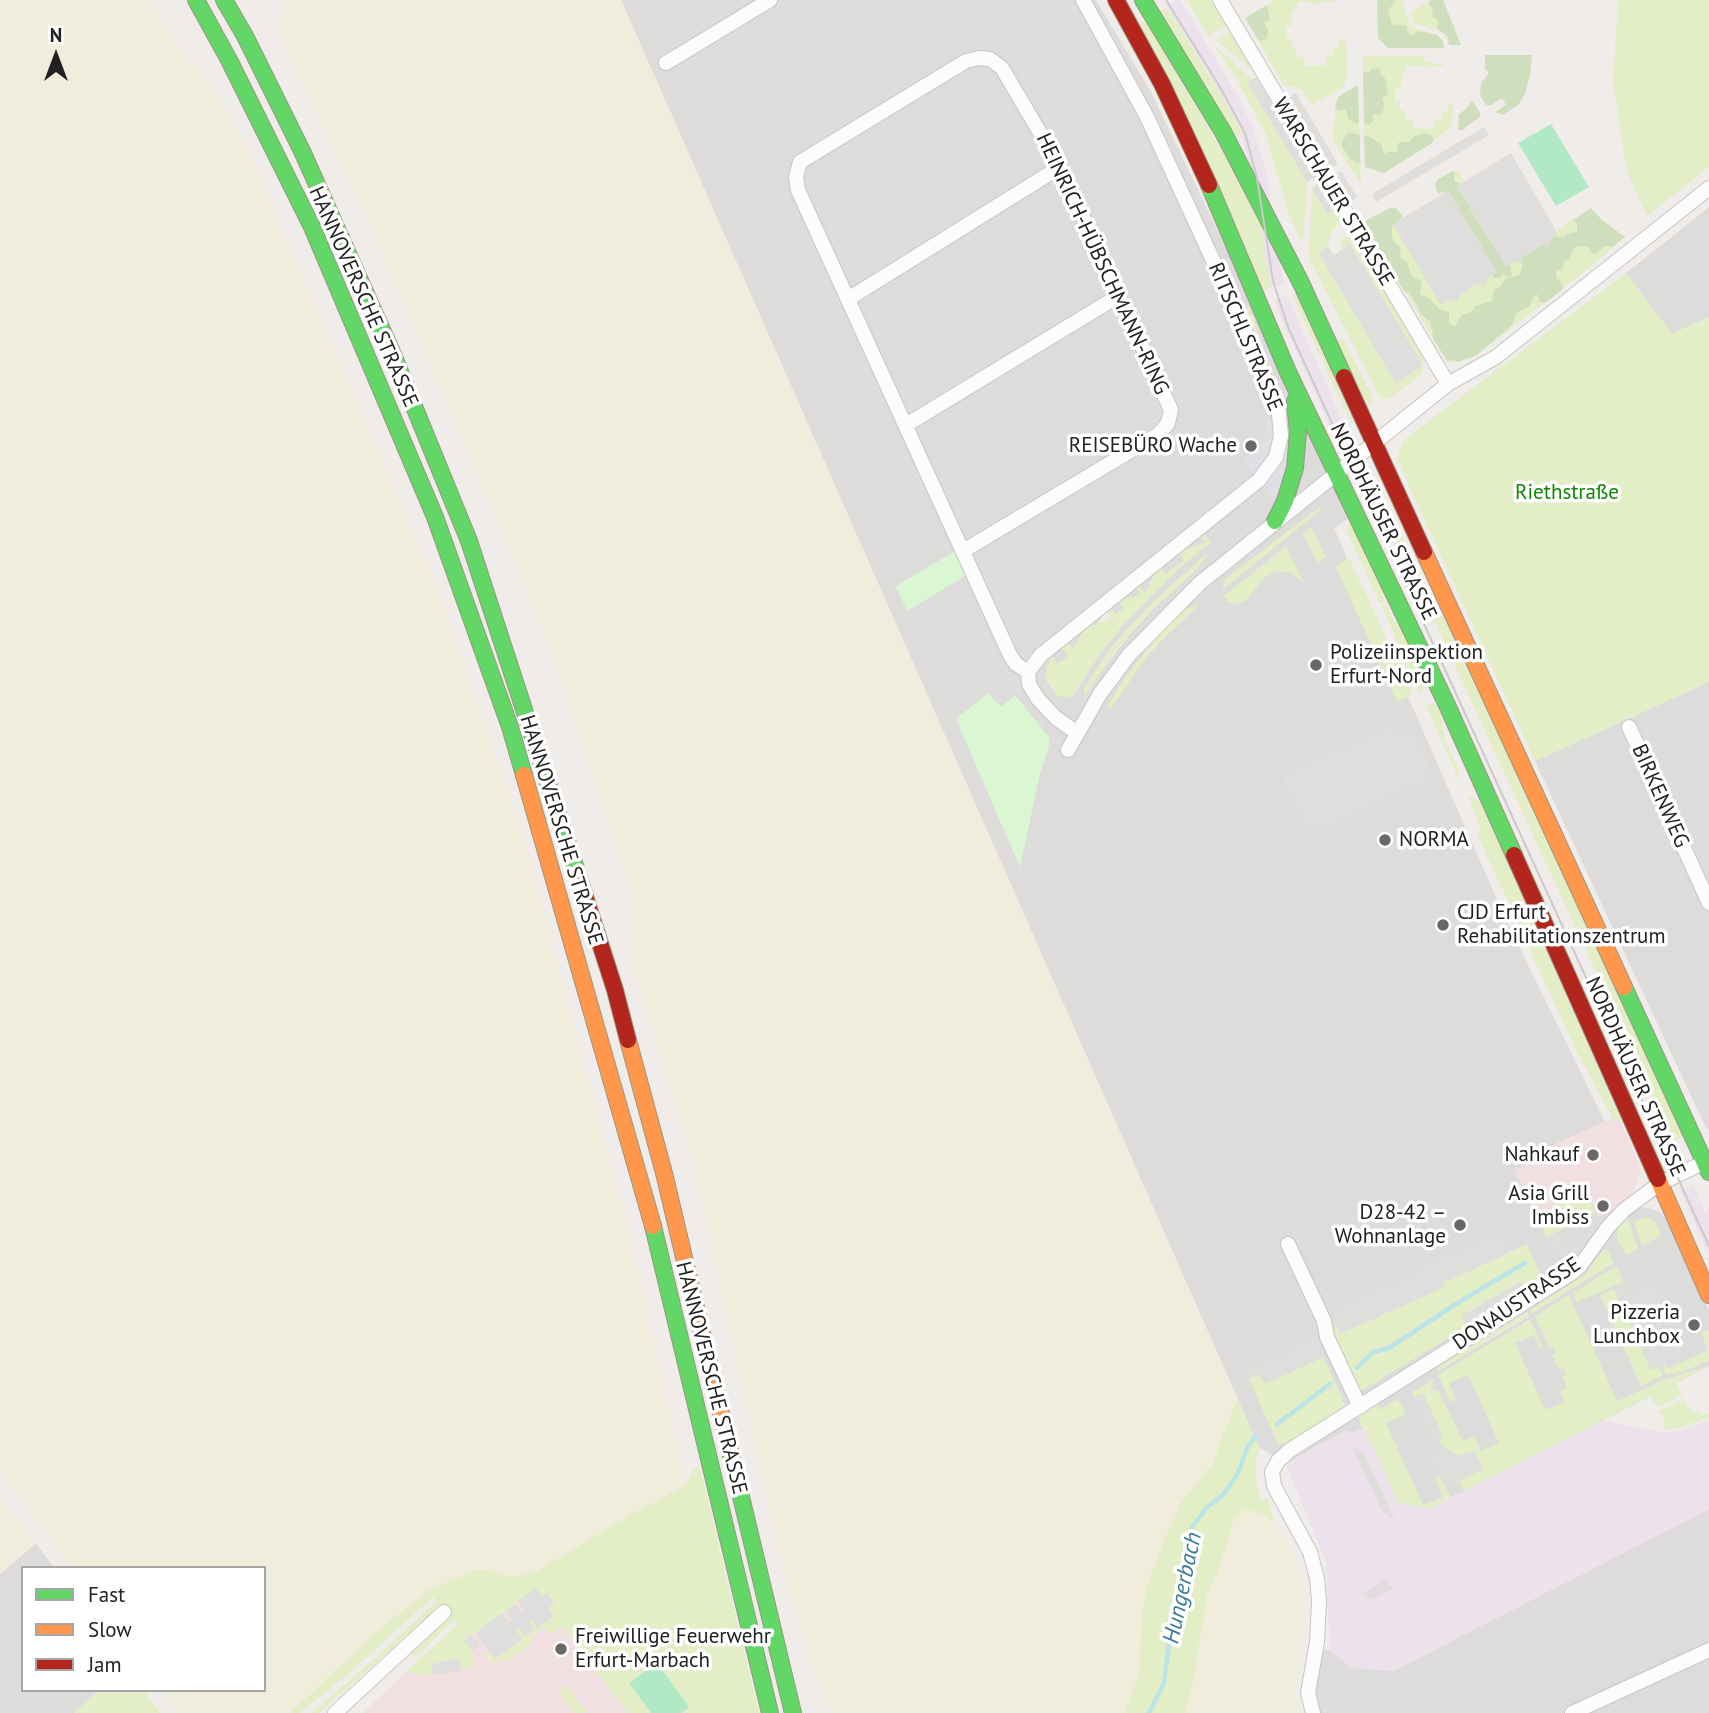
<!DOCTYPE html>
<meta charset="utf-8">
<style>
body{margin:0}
#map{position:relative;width:1709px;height:1713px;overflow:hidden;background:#efecea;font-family:"PT Sans",sans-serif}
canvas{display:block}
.legend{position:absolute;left:21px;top:1566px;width:245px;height:126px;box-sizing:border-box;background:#fff;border:2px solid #a6a6a6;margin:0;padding:9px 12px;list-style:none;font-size:21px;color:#212121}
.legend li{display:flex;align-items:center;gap:14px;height:35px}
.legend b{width:35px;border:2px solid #a6a6a6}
.north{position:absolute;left:21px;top:21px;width:70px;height:70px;-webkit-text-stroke:5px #fff;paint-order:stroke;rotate:0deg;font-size:19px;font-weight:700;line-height:28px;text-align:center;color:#212121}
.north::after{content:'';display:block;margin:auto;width:24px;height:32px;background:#212121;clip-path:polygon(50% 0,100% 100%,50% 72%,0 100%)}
</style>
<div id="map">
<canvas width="1709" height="1713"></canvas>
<ul class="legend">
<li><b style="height:9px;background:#63d668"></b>Fast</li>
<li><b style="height:9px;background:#ff974d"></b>Slow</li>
<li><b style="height:9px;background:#b3261e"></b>Jam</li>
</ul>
<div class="north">N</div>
</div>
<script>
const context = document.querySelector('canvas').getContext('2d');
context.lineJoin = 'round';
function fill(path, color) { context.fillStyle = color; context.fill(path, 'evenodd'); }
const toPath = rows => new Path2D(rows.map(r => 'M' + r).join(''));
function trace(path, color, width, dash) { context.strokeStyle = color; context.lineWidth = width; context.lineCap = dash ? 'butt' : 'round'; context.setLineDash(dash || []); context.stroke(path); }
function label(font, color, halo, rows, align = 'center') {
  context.font = font + ' "PT Sans",sans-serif'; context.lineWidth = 7; context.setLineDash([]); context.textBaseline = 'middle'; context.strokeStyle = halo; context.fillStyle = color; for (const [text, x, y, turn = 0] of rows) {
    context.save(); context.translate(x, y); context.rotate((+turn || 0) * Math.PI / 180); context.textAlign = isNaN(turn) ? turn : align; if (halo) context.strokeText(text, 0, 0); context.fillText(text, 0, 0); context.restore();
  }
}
const residential = toPath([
 [621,0,1096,0,1151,92,1238,273,1349,518,1334,528,1506,920,1605,1122,1526,1157,1528,1164,1515,1171,1536,1215,1587,1192,1598,1216,1620,1206,1648,1208,1660,1212,1665,1218,1709,1310,1709,1366,1431,1508,1399,1504,1352,1433,1344,1431,1286,1464,1259,1447],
 [1241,310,1253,316,1264,352,1289,413],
 [1210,543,1182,565,1122,626,1101,652,1073,695,1058,696,1047,682,1047,666,1051,662,1058,664,1069,656,1110,608,1115,615],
 [1205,556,1197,569,1154,608,1130,634,1084,694,1084,689,1108,652,1126,631,1151,604],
 [1526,1245,1542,1281,1360,1391,1332,1329],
 [1604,1249,1613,1263,1532,1313,1531,1310,1585,1275],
 [1527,1312,1529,1316,1438,1371,1437,1368],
 [1709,207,1709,317,1672,334,1626,273],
 [1709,682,1709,1130,1706,1128,1535,761],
 [1709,1509,1709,1713,1308,1713,1309,1651,1330,1650,1352,1668,1393,1671],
 [36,1543,54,1568,23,1568,23,1690,99,1690,74,1713,0,1713,0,1574]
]);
const commercial = toPath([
 [1618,1116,1637,1159,1640,1170,1639,1177,1633,1192,1620,1206,1598,1217,1587,1192,1536,1215,1514,1170,1528,1164,1525,1157],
 [614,1531,716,1713,363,1713,407,1671,419,1675]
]);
const industrial = toPath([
 [1176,0,1180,0,1238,97,1253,128,1267,175,1271,207,1253,173,1239,128,1205,67,1166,6],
 [1260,216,1277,251,1284,284,1271,287,1264,254],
 [1287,295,1346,430,1334,436,1279,313,1275,300],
 [1693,1185,1706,1213,1709,1206,1709,1255,1680,1190],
 [1600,1420,1664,1433,1680,1431,1709,1421,1709,1509,1393,1671,1352,1668,1330,1650,1326,1562,1286,1464,1344,1431,1352,1433,1364,1428,1399,1504,1431,1508]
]);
const farmland = toPath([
 [0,0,151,0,178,50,206,77,248,151,438,590,526,844,627,1224,686,1485,618,1522,537,1571,519,1576,505,1576,491,1570,406,1608,290,1713,181,1713,163,1690,264,1690,264,1568,72,1568,0,1471],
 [284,0,621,0,1237,1399,1212,1465,1181,1503,1167,1533,1146,1589,1141,1628,1140,1670,1125,1713,832,1713,818,1684,778,1552,694,1165,633,967,634,901,560,676,524,583,371,228,287,51,281,31],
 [0,1495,36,1543,0,1574],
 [1245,1509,1260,1513,1274,1522,1295,1555,1300,1571,1304,1592,1296,1693,1298,1713,1185,1713,1192,1689,1208,1591,1218,1572,1235,1517]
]);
const grass = toPath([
 [1187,0,1212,0,1227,25,1208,36],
 [1276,0,1334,0,1334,2,1320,2,1319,5,1311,5,1310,2,1297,2,1297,9,1291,10,1292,26,1286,26,1287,39,1292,39,1292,47,1296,47,1297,57,1304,57,1305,66,1326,65,1326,57,1334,57,1334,47,1339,47,1339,39,1344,39,1346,44,1347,74,1344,87,1312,105,1302,89,1284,85,1245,18],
 [1377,0,1402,0,1410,27,1437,35,1443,41,1444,48,1388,48,1378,38],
 [1431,0,1443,0,1461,45,1449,45,1444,33,1414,23,1410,12],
 [1618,0,1709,0,1709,167,1647,216,1627,172,1613,83],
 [1167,8,1218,89,1242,134,1235,137,1159,12],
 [1146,21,1260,216,1264,254,1271,287,1260,292,1139,25],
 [1230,31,1253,71,1216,40],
 [1214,45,1252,79,1247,82,1307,182,1303,242,1301,242,1288,212,1266,134,1237,79],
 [1363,56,1422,56,1424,61,1436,64,1442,62,1444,66,1429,66,1429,68,1406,65,1406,73,1401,73,1401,89,1395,89,1395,102,1400,102,1400,110,1405,110,1405,120,1413,120,1413,129,1434,129,1434,121,1442,121,1442,111,1448,111,1448,103,1453,103,1452,126,1434,140,1434,138,1423,134,1414,136,1411,141,1405,142,1396,153,1383,154,1373,138,1367,135,1364,137,1364,124,1367,125,1383,102,1382,98,1388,94,1381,75,1372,69,1369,72,1363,72],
 [1358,85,1361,185,1333,140,1336,101,1342,94],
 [1457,171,1465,181,1457,186,1514,262,1558,234,1558,229,1591,208,1602,220,1625,237,1585,271,1477,355,1452,362,1444,358,1365,222,1390,208,1399,211,1403,218,1394,224,1450,300,1477,284,1448,191,1440,197,1435,187,1438,179,1450,172],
 [1312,188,1327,214,1336,209,1340,220,1331,234,1328,246,1318,251,1396,383,1423,365,1424,367,1420,376,1389,399,1384,399,1380,397,1309,258],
 [1350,235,1426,359,1421,362,1350,244,1342,249,1341,239],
 [1626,273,1672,334,1709,317,1709,682,1535,761,1400,466,1397,458,1399,451,1402,443,1410,435],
 [1295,292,1354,423,1348,417,1306,325,1295,300],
 [1249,307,1264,352,1290,413,1286,415,1240,310],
 [1342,338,1373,397,1370,405,1364,398,1338,346,1339,340],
 [1387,503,1420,577,1449,628,1685,1136,1674,1141,1381,505],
 [1321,506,1320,511,1222,590,1225,579],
 [1352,520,1384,592,1381,593,1385,601,1380,604,1348,533,1346,527],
 [1311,527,1326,557,1317,563,1303,533],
 [1203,532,1211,543,1182,565,1122,626,1101,652,1073,695,1068,698,1058,696,1045,677,1047,666,1051,662,1048,658,1051,655,1058,664,1068,656,1061,647,1067,642,1073,649,1085,628,1112,618,1106,611,1109,608,1116,615,1124,608,1118,601,1141,594,1135,587,1138,584,1145,592,1157,570,1160,567,1166,574,1184,560,1178,552,1181,550,1205,543,1199,535],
 [1286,546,1304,583,1291,572,1276,571,1264,578,1246,600,1239,604,1228,602,1224,596],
 [1205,555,1206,557,1197,569,1154,608,1130,634,1113,654,1086,695,1084,694,1084,689,1108,652,1126,631,1151,604],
 [1349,557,1412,695,1397,702,1336,567],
 [1196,605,1198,606,1161,641,1143,662,1112,707,1106,708,1125,678,1156,638,1184,610],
 [1386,605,1394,622,1398,621,1427,684,1425,689,1419,692,1382,607],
 [1432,703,1435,704,1441,716,1445,740,1459,771,1458,778,1426,705],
 [1468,797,1473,797,1481,804,1620,1118,1614,1121,1576,1050,1478,836,1480,826],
 [1589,1197,1596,1213,1546,1237,1536,1215,1568,1200,1571,1204],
 [1646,1217,1655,1221,1661,1235,1642,1246,1634,1222],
 [1628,1219,1638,1248,1626,1255,1617,1238,1618,1226],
 [1527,1244,1543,1281,1526,1291,1520,1281,1462,1316,1467,1327,1361,1391,1336,1339,1332,1329,1335,1324,1340,1334,1444,1287,1442,1283],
 [1604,1249,1608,1250,1614,1263,1532,1313,1530,1310,1585,1275],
 [1617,1266,1623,1282,1577,1302,1573,1293],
 [1614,1289,1651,1370,1659,1367,1663,1376,1641,1386,1600,1295],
 [1569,1295,1617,1401,1666,1379,1709,1366,1676,1382,1682,1396,1658,1407,1649,1396,1464,1491,1459,1481,1483,1469,1474,1452,1459,1456,1444,1447,1439,1439,1443,1436,1423,1394,1414,1397,1412,1393,1433,1379,1434,1382,1430,1384,1434,1391,1438,1390,1463,1441,1474,1437,1481,1451,1499,1443,1468,1375,1449,1383,1456,1399,1450,1402,1438,1375,1530,1319,1543,1348,1541,1349,1534,1335,1515,1343,1545,1410,1564,1402,1560,1391,1567,1388,1562,1377,1566,1374,1563,1368,1559,1369,1552,1355,1556,1353,1553,1347,1549,1348,1535,1316],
 [1527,1312,1529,1315,1438,1371,1437,1368],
 [1709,1330,1709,1361,1681,1372,1666,1375,1662,1365,1665,1364,1668,1368,1708,1350,1701,1333],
 [1324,1357,1346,1407,1289,1444,1278,1444,1249,1379,1260,1374,1265,1383],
 [1237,1399,1259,1447,1255,1468,1257,1486,1262,1501,1268,1499,1274,1522,1260,1513,1245,1509,1235,1517,1218,1572,1208,1591,1192,1689,1185,1713,1125,1713,1140,1670,1141,1628,1146,1589,1167,1533,1181,1503,1212,1465],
 [1398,1399,1406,1414,1386,1423,1423,1505,1443,1497,1435,1479,1440,1476,1451,1498,1431,1508,1399,1504,1365,1429,1362,1429,1360,1424,1359,1414,1377,1404,1380,1410],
 [1683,1400,1688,1408,1704,1415,1709,1413,1709,1417,1679,1428,1664,1430,1665,1422,1659,1411],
 [700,1468,759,1713,681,1713,689,1706,629,1683,651,1713,628,1713,562,1626,549,1635,543,1627,530,1637,533,1643,510,1660,489,1663,487,1653,490,1651,496,1659,522,1639,516,1631,519,1629,534,1630,529,1622,554,1603,542,1596,536,1588,465,1640,472,1651,474,1667,461,1670,459,1659,431,1664,433,1675,419,1675,407,1671,458,1624,454,1620,416,1656,409,1654,450,1616,441,1605,319,1713,311,1713,358,1673,437,1601,433,1597,354,1669,300,1713,290,1713,381,1628,428,1591,476,1570,491,1570,505,1576,520,1576,537,1571,618,1522,686,1485,693,1470],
 [566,1685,587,1713,574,1713,558,1691],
 [99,1690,143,1690,160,1713,74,1713]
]);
const forest = toPath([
 [1377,0,1396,0,1388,11,1392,24,1407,26,1407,32,1412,36,1420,31,1437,35,1443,41,1444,48,1388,48,1378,38],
 [1431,0,1443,0,1461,45,1449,45,1448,37,1437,28,1438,21,1432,16,1433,10,1428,2],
 [1267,5,1270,20,1264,23,1268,29,1268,33,1267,38,1262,41,1258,40,1245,18],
 [1485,55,1532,55,1530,75,1525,94,1518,105,1503,115,1495,112,1506,105,1502,98,1491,105,1486,105,1480,96,1481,84,1489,73,1485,69],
 [1380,68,1381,75,1385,78,1388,94,1382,98,1385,105,1382,114,1373,115,1373,122,1367,125,1364,124,1363,72,1369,72,1372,69],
 [1358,85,1359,123,1356,124,1348,119,1346,109,1338,111,1335,107,1338,97],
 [1472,100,1480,113,1480,117,1462,130,1458,130,1459,114,1466,109],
 [1349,132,1360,135,1360,162,1357,163,1350,159,1342,146,1342,141],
 [1423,134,1429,134,1434,138,1432,143,1384,173,1365,167,1364,137,1367,135,1381,144,1384,154,1389,151,1396,153,1398,143,1410,141,1414,136],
 [1453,171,1455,175,1454,181,1461,184,1457,187,1506,267,1510,265,1512,276,1508,277,1502,274,1500,278,1494,278,1492,274,1497,272,1448,191,1438,193,1435,187,1436,181],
 [1390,208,1396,208,1402,216,1402,219,1394,224,1391,231,1393,241,1400,247,1401,258,1407,262,1411,275,1422,282,1420,294,1429,298,1439,309,1449,312,1449,324,1455,326,1462,315,1472,312,1475,306,1492,301,1494,289,1499,288,1505,279,1519,275,1522,268,1522,257,1555,236,1564,237,1566,234,1577,232,1577,225,1573,220,1591,208,1602,220,1625,237,1612,247,1604,246,1597,254,1591,253,1588,247,1579,246,1574,248,1569,260,1565,260,1562,269,1556,272,1557,279,1559,279,1563,286,1562,290,1545,303,1539,302,1538,294,1533,298,1530,306,1516,313,1513,324,1477,355,1458,362,1452,359,1448,362,1434,340,1430,322,1421,314,1410,293,1404,291,1365,224,1367,220]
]);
const park = toPath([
 [955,551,965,576,907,611,896,586],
 [988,693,1001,707,1015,695,1049,737,1049,746,1040,774,1020,867,956,719]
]);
const pitch = toPath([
 [1551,124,1589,187,1556,206,1518,143],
 [657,1663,689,1707,681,1713,651,1713,629,1683]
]);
const parking = toPath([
 [1256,77,1316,177,1307,182,1247,82],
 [1296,93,1338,164,1328,170,1285,99],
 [1484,127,1489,135,1376,202,1372,194],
 [1511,153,1558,234,1551,239,1550,245,1542,245,1522,257,1521,263,1514,262,1506,267,1457,186],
 [1341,171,1357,197,1348,203,1332,176],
 [1320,183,1336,209,1327,214,1312,188],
 [1448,191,1497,272,1487,278,1486,285,1477,284,1460,294,1458,301,1450,300,1441,305,1393,224],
 [1350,244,1423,365,1396,384,1318,252,1328,246,1334,255],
 [1394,725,1399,736,1413,730,1430,768,1421,772,1425,781,1308,834,1282,775],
 [1594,1217,1605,1222,1577,1259,1568,1261,1558,1258,1546,1237,1556,1232,1564,1247,1571,1249,1577,1246],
 [1498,1233,1507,1254,1443,1283,1445,1287,1340,1334,1330,1312,1414,1274,1414,1271],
 [1521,1281,1526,1291,1467,1327,1461,1316],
 [1626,1283,1631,1293,1653,1283,1668,1316,1655,1322,1664,1342,1677,1336,1687,1360,1668,1368,1665,1364,1652,1370,1614,1289],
 [1315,1335,1324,1357,1265,1384,1260,1374,1249,1379,1248,1369,1280,1356],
 [1423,1393,1443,1437,1439,1439,1443,1447,1459,1456,1474,1451,1483,1469,1446,1488,1430,1455,1439,1450,1414,1397],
 [1351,1445,1364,1453,1395,1520,1382,1511],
 [1384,1580,1394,1588,1370,1600,1361,1594],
 [536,1588,542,1596,547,1593,554,1603,548,1608,553,1616,538,1628,532,1620,529,1622,534,1630,525,1637,520,1629,516,1631,522,1639,495,1659,483,1643,472,1651,464,1641,472,1635,479,1644,482,1642,476,1632,502,1613,509,1622,512,1620,506,1610,515,1604,521,1612,524,1611,518,1601],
 [459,1659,461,1670,433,1675,431,1664]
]);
const plaza = toPath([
 [1274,419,1275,433,1271,453,1254,475,1243,461,1264,442,1267,420],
 [1287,438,1291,464,1274,501,1261,485,1276,469]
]);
const stream = toPath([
 [1357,1368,1373,1352,1389,1348,1459,1302,1525,1263],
 [1277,1424,1330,1384],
 [1149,1713,1164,1683,1169,1644,1179,1614,1191,1529,1207,1507,1222,1496,1237,1475,1248,1446,1256,1436]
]);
const street = toPath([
 [1220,0,1448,384],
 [666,63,770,0],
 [848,299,1060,167],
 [906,425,1120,295],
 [963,551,1159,434,1168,423,1171,410,1060,167,1002,68,990,59,979,58,966,61,800,162,796,177,798,190,1010,655,1016,664,1028,672],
 [1028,672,1041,655,1259,480,1276,457,1281,436,1279,414,1276,403,1235,308,1147,117,1083,0],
 [1028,672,1029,684,1038,699,1056,718,1077,733],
 [1629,727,1709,903],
 [1068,750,1100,694,1129,655,1200,583,1448,384,1496,357,1709,188],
 [1288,1244,1324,1321,1327,1337,1360,1407],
 [335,1713,444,1612],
 [1313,1713,1308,1693,1317,1642,1319,1601,1317,1578,1310,1552,1274,1486,1272,1472,1278,1461,1290,1450,1573,1272,1580,1266,1608,1227,1624,1210,1659,1184,1709,1160],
 [1572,1713,1709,1650]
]);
const fast = toPath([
 [196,0,229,60,312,227,435,517,510,727,524,775],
 [224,0,245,36,302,151,391,350,469,541,581,884],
 [1143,0,1223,132,1301,283,1344,377],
 [1209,185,1288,372,1447,705,1514,855],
 [1275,521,1285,501,1295,468,1298,433,1295,401],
 [1624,987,1709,1172],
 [653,1226,770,1713],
 [731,1455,793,1713]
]);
const slow = toPath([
 [1424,552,1624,987],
 [524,775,653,1226],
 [628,1040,664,1173,731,1455],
 [1658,1179,1709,1295]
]);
const jam = toPath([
 [1116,0,1162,84,1209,185],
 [1344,377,1424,552],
 [1514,855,1658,1179],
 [581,884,615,990,628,1040]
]);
const tram = toPath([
 [1166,0,1220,87,1245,133,1257,178,1273,281,1288,327,1709,1246]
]);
const markers = [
 [1251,446,7,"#696867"],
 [1316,665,7,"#696867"],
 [1385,840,7,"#696867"],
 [1443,925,7,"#696867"],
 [1593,1155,7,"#696867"],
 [1603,1206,7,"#696867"],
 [1460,1225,7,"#696867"],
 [1694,1325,7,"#696867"],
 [561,1649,7,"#696867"]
];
const streetNames = [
 ["WARSCHAUER STRASSE",1333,192,59],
 ["HEINRICH-HÜBSCHMANN-RING",1102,264,65],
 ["HANNOVERSCHE STRASSE",363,297,66],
 ["RITSCHLSTRASSE",1245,337,67],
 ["NORDHÄUSER STRASSE",1383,522,64],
 ["BIRKENWEG",1660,796,66],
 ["HANNOVERSCHE STRASSE",561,830,73],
 ["NORDHÄUSER STRASSE",1635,1077,66],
 ["DONAUSTRASSE",1517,1304,-34],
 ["HANNOVERSCHE STRASSE",711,1378,76]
];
const poiNames = [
 ["REISEBÜRO Wache",1237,446],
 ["Polizeiinspektion",1330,653,"left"],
 ["Erfurt-Nord",1330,677,"left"],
 ["NORMA",1399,840,"left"],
 ["CJD Erfurt",1457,913,"left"],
 ["Rehabilitationszentrum",1457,937,"left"],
 ["Nahkauf",1579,1155],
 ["Asia Grill",1589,1194],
 ["Imbiss",1589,1218],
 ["D28-42 –",1446,1213],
 ["Wohnanlage",1446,1237],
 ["Pizzeria",1680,1313],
 ["Lunchbox",1680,1337],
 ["Freiwillige Feuerwehr",575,1637,"left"],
 ["Erfurt-Marbach",575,1661,"left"]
];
const parkNames = [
 ["Riethstraße",1567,493]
];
const waterNames = [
 ["Hungerbach",1183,1588,-78]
];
fill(residential, '#dedcdb');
fill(commercial, '#f2dfe1');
fill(industrial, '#ede1eb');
fill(farmland, '#f1eddc');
fill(grass, '#e3eec6');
fill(forest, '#cfdfbd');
fill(park, '#daf6d3');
fill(pitch, '#b1e9c7');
fill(parking, '#dfdedd');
fill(plaza, '#dfe0e5');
trace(stream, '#bae4e5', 4.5);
trace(street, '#c6c5c4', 16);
trace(fast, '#9b9780', 18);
trace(slow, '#9b9780', 18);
trace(jam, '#9b9780', 18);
trace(street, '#fdfcfc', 14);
trace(fast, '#63d668', 16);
trace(slow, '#ff974d', 16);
trace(jam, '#b3261e', 16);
trace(tram, '#cbcbcb', 2);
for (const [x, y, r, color] of markers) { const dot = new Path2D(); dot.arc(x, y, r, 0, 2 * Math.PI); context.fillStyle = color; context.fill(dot); trace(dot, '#fff', 2.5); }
label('21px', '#212121', '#fff', streetNames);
label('21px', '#212121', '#fff', poiNames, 'right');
label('21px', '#108603', '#fff', parkNames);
label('italic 23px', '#397b98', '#fff', waterNames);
</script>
